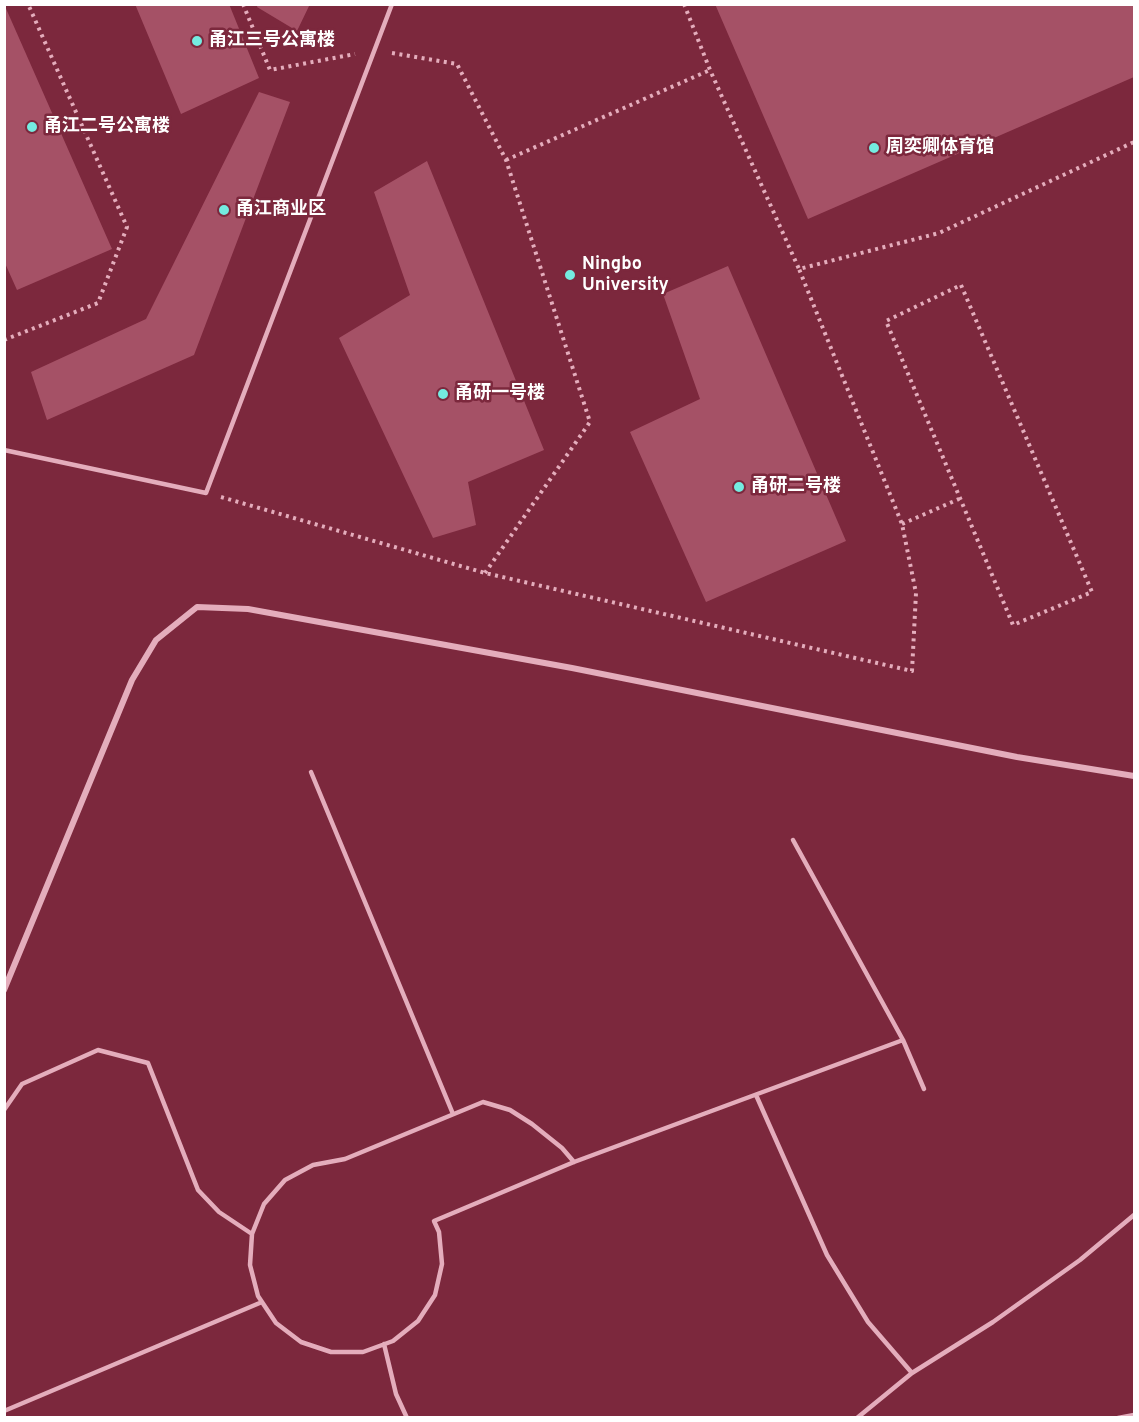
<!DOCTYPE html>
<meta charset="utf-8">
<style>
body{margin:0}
#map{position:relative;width:1139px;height:1422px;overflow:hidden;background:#7c283d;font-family:Overpass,sans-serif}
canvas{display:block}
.frame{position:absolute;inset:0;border:6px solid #fff;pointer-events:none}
</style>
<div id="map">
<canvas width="1139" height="1422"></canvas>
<div class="frame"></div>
</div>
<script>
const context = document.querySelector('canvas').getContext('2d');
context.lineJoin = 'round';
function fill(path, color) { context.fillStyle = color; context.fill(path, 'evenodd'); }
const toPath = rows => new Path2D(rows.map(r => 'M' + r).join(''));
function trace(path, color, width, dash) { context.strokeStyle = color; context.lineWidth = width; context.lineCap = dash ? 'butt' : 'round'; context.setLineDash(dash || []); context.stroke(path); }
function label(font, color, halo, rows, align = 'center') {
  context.font = font + ' Overpass,"Noto Sans SC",sans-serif'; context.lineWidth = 5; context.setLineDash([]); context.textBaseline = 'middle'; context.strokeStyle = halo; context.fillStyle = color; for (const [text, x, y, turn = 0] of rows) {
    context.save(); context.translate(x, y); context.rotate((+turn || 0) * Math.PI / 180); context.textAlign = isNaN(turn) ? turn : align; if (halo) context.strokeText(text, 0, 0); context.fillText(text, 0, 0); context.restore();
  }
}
const building = toPath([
 [4,4,112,249,17,290,4,261],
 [135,4,229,4,259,78,181,114],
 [258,4,310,4,297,31,257,7],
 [715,4,1134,4,1134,77,808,219],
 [259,92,290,102,194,355,47,420,31,372,146,319],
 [427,161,544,450,468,482,476,525,433,538,339,338,410,295,374,192],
 [728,266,846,541,706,602,630,432,700,399,663,294]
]);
const path = toPath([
 [243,4,270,70,355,54],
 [684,4,710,70,799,269],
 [392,53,457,64,506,160,590,422,485,573],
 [506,160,710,70],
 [961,285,1092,592,1013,625,886,321,961,285],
 [4,340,98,303,127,227,28,4],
 [221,497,485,573,912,671,916,593,902,524,799,269,939,233,1134,142],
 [902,524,959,499]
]);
const lane = toPath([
 [4,450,206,493,392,4],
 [311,772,453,1114],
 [903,1040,924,1089],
 [756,1095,827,1255,868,1322,912,1373],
 [4,1110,22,1084,98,1050,148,1063,198,1190,219,1212,252,1234],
 [574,1162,562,1148,532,1124,510,1110,483,1102,345,1159,313,1165,285,1180,264,1204,252,1234,250,1265,258,1296,276,1323,301,1342,331,1352,363,1352,393,1341,418,1321,435,1295,442,1264,439,1232,434,1221,574,1162,903,1040,793,840],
 [384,1344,396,1394,407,1418],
 [4,1411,262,1302],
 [857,1418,912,1373,993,1322,1080,1260,1134,1215],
 [1118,1418,1134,1415]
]);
const street = toPath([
 [4,990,132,680,156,640,197,607,248,609,572,668,1017,757,1134,776]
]);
const markers = [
 [197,41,6,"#74ebe0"],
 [32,127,6,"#74ebe0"],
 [874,148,6,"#74ebe0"],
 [224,210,6,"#74ebe0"],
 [570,275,6,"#74ebe0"],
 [443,394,6,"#74ebe0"],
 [739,487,6,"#74ebe0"]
];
const poiNames = [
 ["甬江三号公寓楼",209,41],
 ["甬江二号公寓楼",44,127],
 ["周奕卿体育馆",886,148],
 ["甬江商业区",236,210],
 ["Ningbo",582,265],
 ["University",582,286],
 ["甬研一号楼",455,394],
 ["甬研二号楼",751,487]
];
fill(building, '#a55166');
trace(path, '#e4adbc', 4, [3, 4.5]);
trace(lane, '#e4adbc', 4.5);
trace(street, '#e4adbc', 6);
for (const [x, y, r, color] of markers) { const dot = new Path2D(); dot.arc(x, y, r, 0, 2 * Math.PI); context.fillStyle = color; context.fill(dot); trace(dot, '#7c283d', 2); }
label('bold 18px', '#fff', '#7c283d', poiNames, 'left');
</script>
